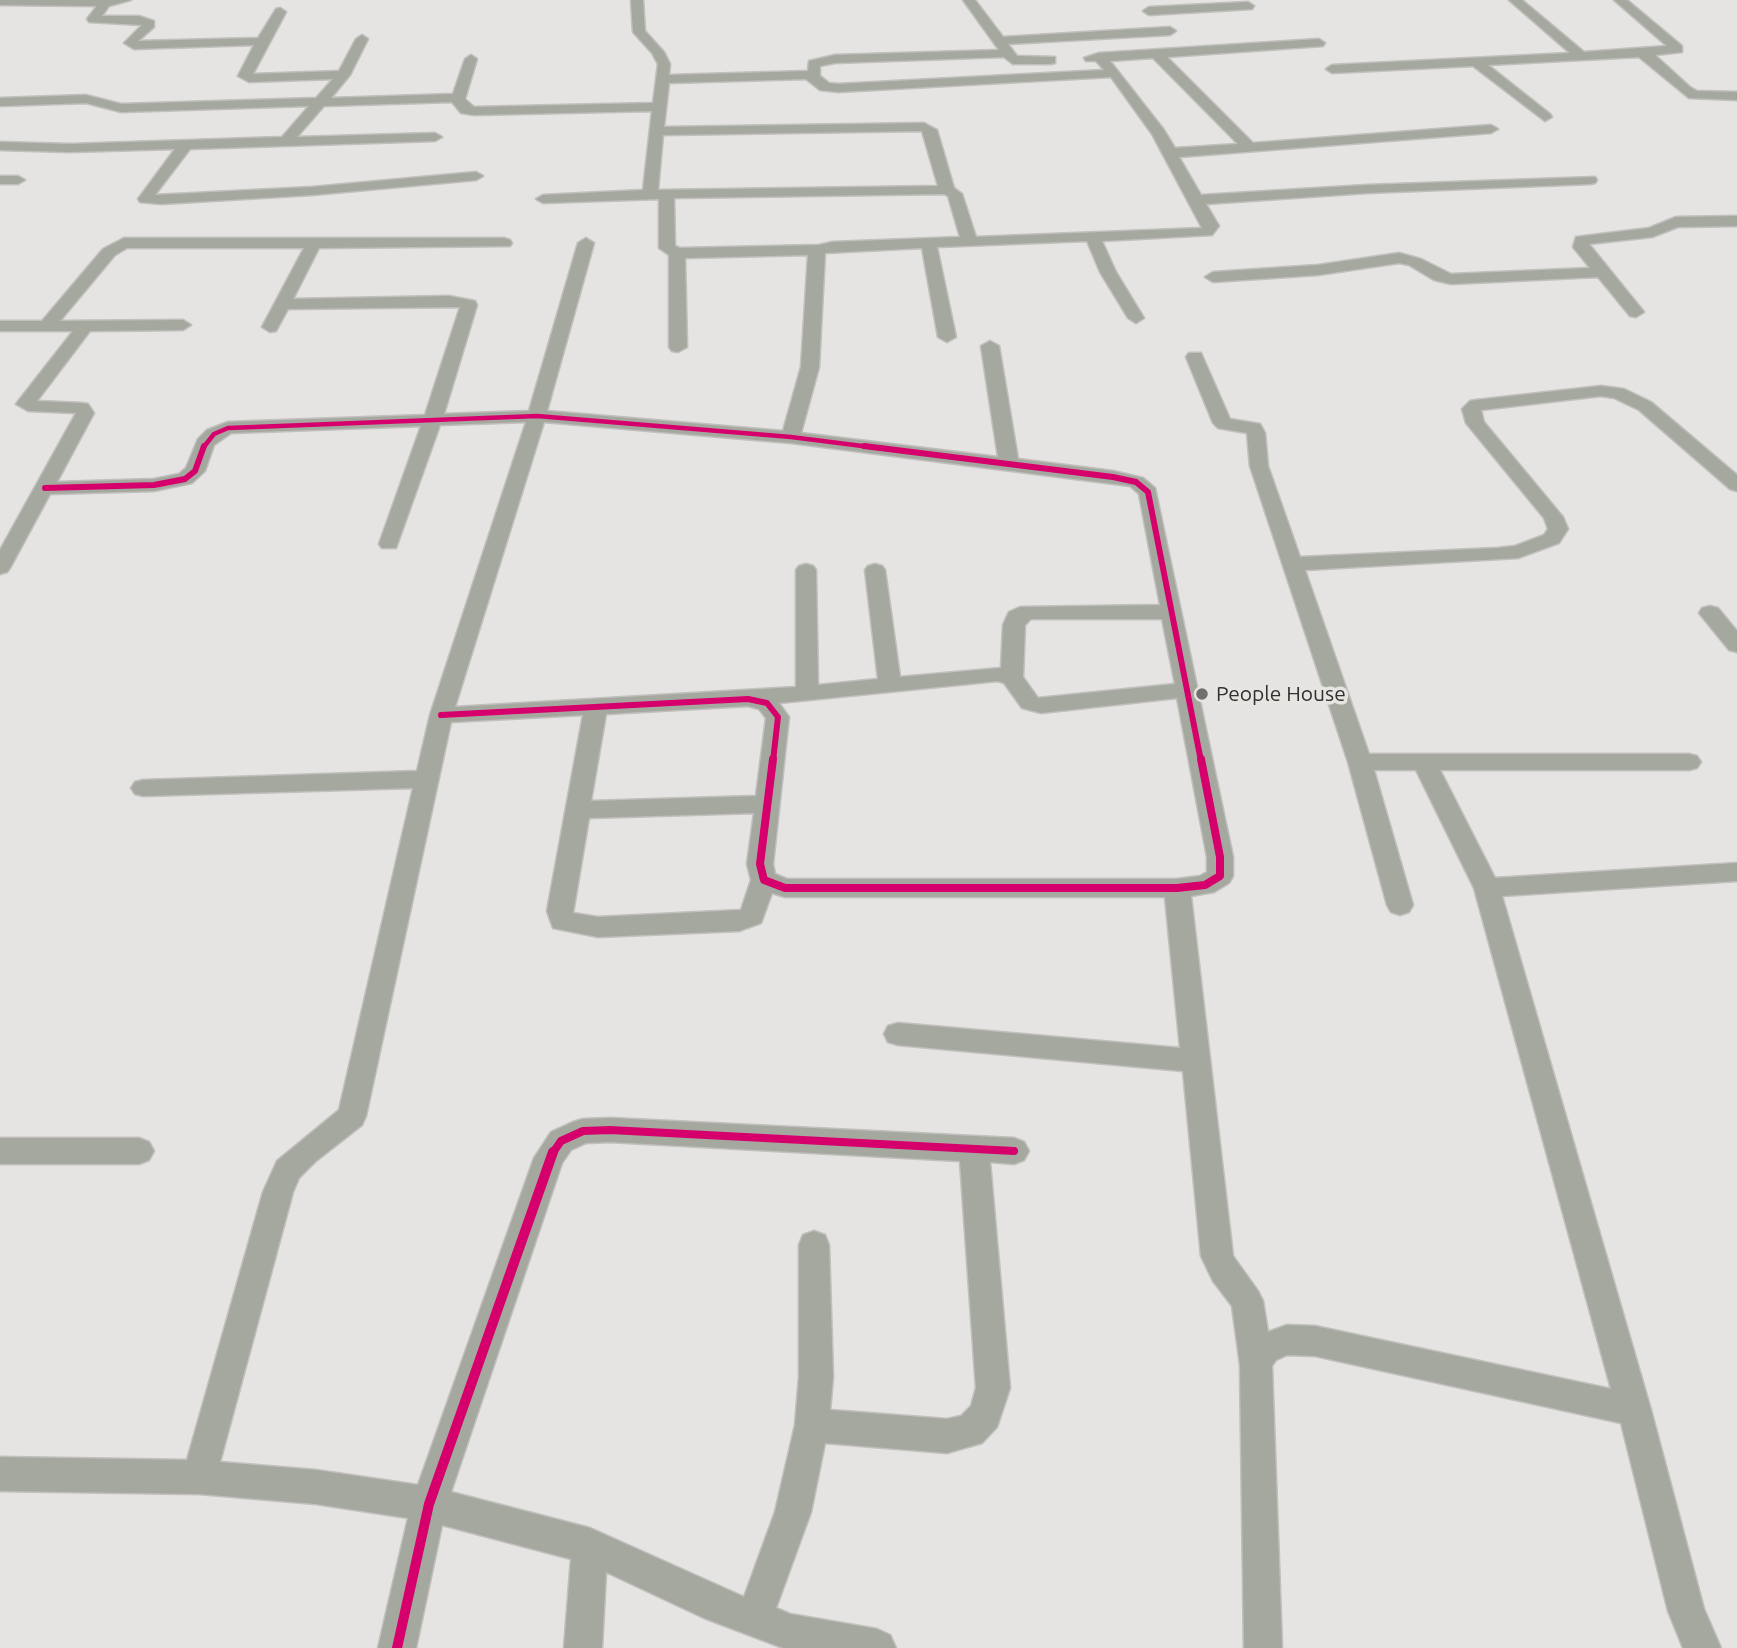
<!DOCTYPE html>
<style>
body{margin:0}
canvas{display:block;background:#e6e4e2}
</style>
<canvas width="1737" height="1648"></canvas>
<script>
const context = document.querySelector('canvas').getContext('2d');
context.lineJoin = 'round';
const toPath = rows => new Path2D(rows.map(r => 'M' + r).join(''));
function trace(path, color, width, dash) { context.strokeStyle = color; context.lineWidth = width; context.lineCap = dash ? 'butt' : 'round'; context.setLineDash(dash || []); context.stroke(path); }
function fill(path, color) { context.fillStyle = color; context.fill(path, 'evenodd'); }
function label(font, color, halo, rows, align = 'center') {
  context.font = font + ' Ubuntu,sans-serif'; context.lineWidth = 7; context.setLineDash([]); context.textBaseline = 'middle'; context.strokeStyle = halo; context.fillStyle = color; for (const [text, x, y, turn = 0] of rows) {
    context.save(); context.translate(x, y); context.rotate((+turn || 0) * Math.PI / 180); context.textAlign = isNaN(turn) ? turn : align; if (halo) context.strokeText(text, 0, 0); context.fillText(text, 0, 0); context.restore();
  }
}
const minor = toPath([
 [0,0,131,0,109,6,102,16,139,16,154,21,154,27,138,41,258,38,276,9,280,8,286,12,253,74,339,71,356,39,362,35,368,39,350,75,331,98,453,94,465,59,471,55,477,59,465,99,474,107,653,103,658,64,652,53,633,32,631,0,643,0,645,31,664,52,670,64,669,75,808,71,809,61,835,55,999,50,963,0,975,0,1003,37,1170,27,1176,31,1170,35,1008,44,1017,56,1055,57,1055,63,1050,64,1013,64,1004,57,835,63,820,66,820,76,829,83,838,84,1104,70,1096,61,1086,61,1084,58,1099,53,1319,39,1325,43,1323,46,1167,57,1253,143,1491,125,1498,129,1491,133,1179,157,1201,195,1367,185,1595,177,1597,180,1595,183,1590,184,1367,193,1206,204,1219,226,1212,235,1102,241,1116,272,1144,318,1136,323,1128,318,1100,272,1087,241,937,247,956,337,947,342,938,337,922,248,825,253,819,367,801,433,998,457,981,346,990,341,999,346,1018,459,1113,471,1143,478,1155,488,1233,857,1233,876,1229,883,1214,892,1191,896,1233,1256,1258,1291,1263,1301,1268,1332,1287,1325,1315,1326,1611,1389,1474,888,1416,770,1374,770,1413,905,1409,912,1400,915,1391,912,1387,905,1348,762,1250,466,1247,433,1218,428,1213,423,1186,357,1189,353,1201,353,1230,419,1260,424,1265,433,1268,466,1300,557,1497,548,1515,546,1544,535,1548,529,1544,518,1466,423,1462,409,1470,401,1476,400,1601,386,1624,389,1651,402,1737,475,1737,491,1730,489,1639,410,1614,398,1601,396,1481,410,1484,422,1563,517,1568,529,1559,543,1518,558,1305,570,1369,754,1689,754,1697,756,1701,762,1697,768,1689,770,1440,770,1495,878,1737,863,1737,881,1502,896,1651,1410,1704,1609,1721,1648,1683,1648,1668,1611,1621,1423,1315,1356,1287,1355,1276,1360,1272,1366,1282,1648,1244,1648,1240,1365,1232,1306,1213,1281,1201,1256,1183,1071,898,1045,888,1042,884,1034,888,1026,898,1023,1180,1048,1165,897,785,897,772,893,761,923,739,931,598,937,553,928,547,911,583,715,451,722,366,1116,362,1125,316,1161,299,1178,293,1192,220,1462,316,1470,418,1485,534,1158,551,1132,573,1122,583,1119,610,1118,1014,1138,1024,1142,1029,1151,1024,1160,1014,1164,990,1162,1010,1388,997,1427,982,1443,947,1453,825,1443,811,1512,776,1608,790,1614,877,1629,890,1635,896,1648,783,1648,704,1618,606,1572,602,1648,564,1648,571,1559,442,1525,416,1648,378,1648,408,1518,316,1504,199,1494,0,1491,0,1457,187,1460,263,1192,277,1161,339,1110,413,788,143,796,135,794,131,788,135,782,143,780,417,771,430,715,526,422,440,425,396,548,382,548,379,544,421,426,231,433,214,445,205,471,192,483,154,491,50,494,10,568,7,572,0,574,0,550,76,413,28,411,16,404,73,331,0,331,0,321,42,321,103,249,124,238,504,238,510,240,512,243,510,246,319,248,293,299,449,296,475,301,477,305,444,414,529,411,578,243,586,238,594,243,547,411,783,431,801,367,808,255,685,258,687,347,678,352,672,351,669,347,669,255,659,248,659,199,543,203,536,199,543,195,643,190,652,111,474,115,461,113,452,102,324,106,297,137,435,133,442,137,435,141,190,149,155,195,312,187,476,172,483,176,476,180,312,195,161,204,140,202,138,199,175,149,70,152,0,150,0,142,70,144,282,137,309,106,121,112,86,103,0,106,0,98,86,95,121,104,316,98,333,79,249,82,238,76,254,45,134,49,124,43,142,25,89,22,87,19,97,6,0,5,0,0],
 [1153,58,1238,144,1175,148,1164,130,1110,61,1153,58],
 [1111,77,1152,134,1202,228,976,237,962,194,954,188,937,130,924,123,664,127,669,83,806,79,820,90,838,92,1111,77],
 [922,131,938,186,658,190,663,135,922,131],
 [944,194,948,196,960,237,832,242,819,245,680,248,675,246,674,198,944,194],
 [127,248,304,248,262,327,270,332,276,331,288,309,460,307,425,415,228,422,207,430,198,439,186,468,179,474,154,479,57,482,94,413,88,404,82,403,37,401,90,331,183,330,191,325,183,320,60,321,115,255,127,248],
 [544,422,791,443,1130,486,1139,494,1160,605,1020,607,1009,612,1003,625,1001,668,900,677,885,570,882,566,875,564,868,566,865,570,878,679,818,685,816,570,813,566,806,564,799,566,796,570,796,687,455,707,544,422],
 [1031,619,1162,619,1175,684,1038,698,1023,677,1025,625,1031,619],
 [998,681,1004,683,1022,708,1041,713,1177,698,1207,857,1207,872,1200,876,1177,879,787,879,775,874,773,864,789,717,779,703,998,681],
 [748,706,759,709,766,718,756,796,591,801,606,714,748,706],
 [754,813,747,864,751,880,741,910,598,917,573,913,589,818,754,813],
 [610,1142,960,1161,976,1388,971,1406,961,1416,947,1419,830,1410,833,1377,829,1245,825,1235,814,1231,803,1235,799,1245,799,1377,795,1425,775,1512,744,1597,590,1528,451,1492,562,1163,571,1150,586,1143,610,1142],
 [1509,0,1522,0,1584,52,1667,46,1614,0,1627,0,1682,46,1682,52,1655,55,1690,87,1697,91,1737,92,1737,100,1689,98,1639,57,1488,65,1550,114,1552,117,1545,121,1473,66,1332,73,1326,69,1332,65,1570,53,1509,0],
 [1248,2,1254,6,1252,9,1149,15,1143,11,1149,7,1248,2],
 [0,176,18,176,25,180,18,184,0,184,0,176],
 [1737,216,1737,226,1678,227,1652,237,1589,244,1644,312,1636,317,1630,316,1598,277,1451,284,1434,280,1409,265,1399,263,1318,275,1213,282,1205,277,1213,272,1318,265,1399,253,1421,259,1451,274,1590,268,1573,247,1576,237,1649,228,1676,217,1737,216],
 [1710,606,1718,608,1737,631,1737,652,1729,650,1699,613,1702,608,1710,606],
 [0,1138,139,1138,149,1142,154,1151,149,1160,139,1164,0,1164,0,1138]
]);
const cyclewayFar3 = toPath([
 [203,448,214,434,228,428,537,416,791,437,878,448]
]);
const cyclewayFar2 = toPath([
 [864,446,1113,477,1136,482,1148,492,1201,761],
 [45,488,154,485,185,479,195,471,204,446],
 [441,715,748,699,767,703,778,717,773,761]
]);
const cyclewayFar1 = toPath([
 [773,759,760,864,764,880,785,888,1177,888,1205,885,1220,876,1220,857,1201,759],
 [552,1154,561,1141,583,1131,610,1130,1014,1151]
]);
const cycleway = toPath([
 [397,1648,429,1504,553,1152]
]);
const markers = [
 [1202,694,7,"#706f6d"]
];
const poiNames = [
 ["People House",1216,694]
];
trace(minor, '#c1c0bf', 3);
fill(minor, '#a5a89e');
trace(cyclewayFar3, '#d6006c', 4.5);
trace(cyclewayFar2, '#d6006c', 6);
trace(cyclewayFar1, '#d6006c', 8);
trace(cycleway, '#d6006c', 10);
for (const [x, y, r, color] of markers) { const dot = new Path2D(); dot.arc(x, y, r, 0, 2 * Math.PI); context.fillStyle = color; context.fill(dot); trace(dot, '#e7e5e1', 2.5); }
label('21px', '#31302e', '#e7e5e1', poiNames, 'left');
</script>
